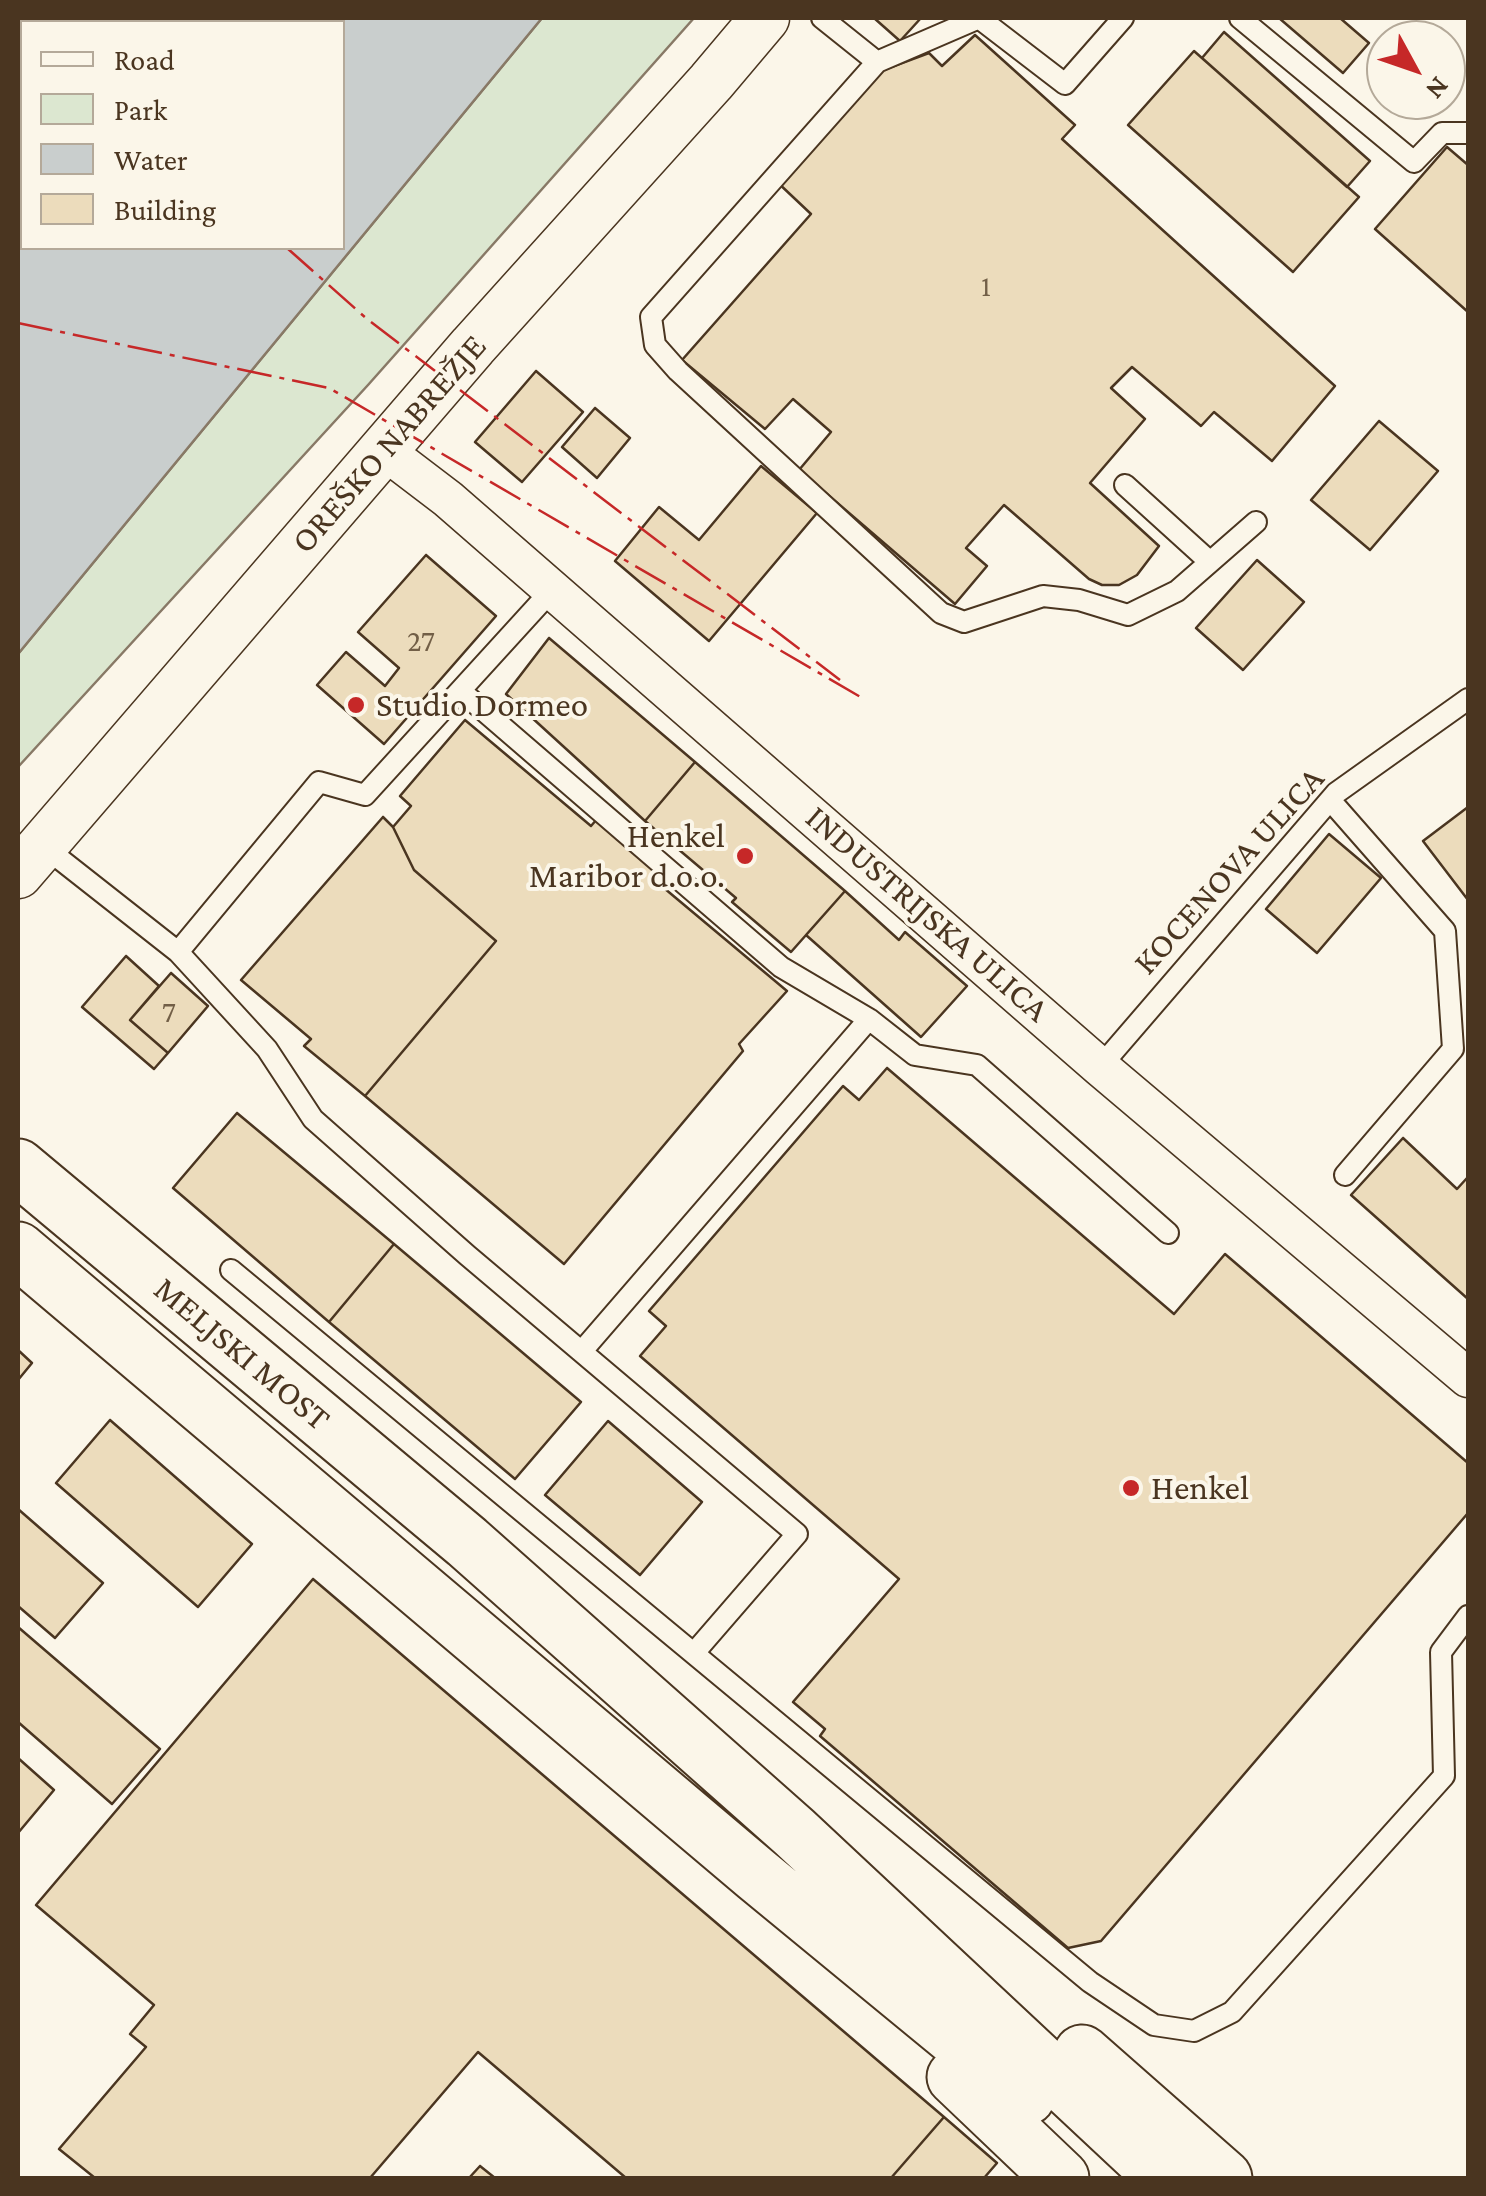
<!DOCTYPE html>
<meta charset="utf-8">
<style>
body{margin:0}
#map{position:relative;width:1486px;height:2196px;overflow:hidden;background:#fbf6e9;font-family:"Crimson Pro",serif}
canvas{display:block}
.frame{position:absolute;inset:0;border:20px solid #4a3520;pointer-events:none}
.legend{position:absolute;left:20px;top:20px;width:325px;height:230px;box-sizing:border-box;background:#fbf6e9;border:2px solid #b4a999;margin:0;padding:12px 18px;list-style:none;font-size:30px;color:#4a3520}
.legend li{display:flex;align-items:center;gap:20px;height:50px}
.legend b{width:50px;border:2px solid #b4a999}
.north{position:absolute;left:1366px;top:20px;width:100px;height:100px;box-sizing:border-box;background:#fbf6e9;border:2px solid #b4a999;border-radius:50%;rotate:130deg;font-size:28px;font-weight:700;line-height:40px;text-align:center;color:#4a3520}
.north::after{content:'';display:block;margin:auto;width:35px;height:45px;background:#c62828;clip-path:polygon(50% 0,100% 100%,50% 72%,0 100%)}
</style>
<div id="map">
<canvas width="1486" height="2196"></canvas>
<div class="frame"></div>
<ul class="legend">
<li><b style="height:12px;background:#fbf6e9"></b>Road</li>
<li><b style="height:28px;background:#dce7d0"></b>Park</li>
<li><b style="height:28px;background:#c9cecd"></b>Water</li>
<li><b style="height:28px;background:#ecdcbc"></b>Building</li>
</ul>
<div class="north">N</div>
</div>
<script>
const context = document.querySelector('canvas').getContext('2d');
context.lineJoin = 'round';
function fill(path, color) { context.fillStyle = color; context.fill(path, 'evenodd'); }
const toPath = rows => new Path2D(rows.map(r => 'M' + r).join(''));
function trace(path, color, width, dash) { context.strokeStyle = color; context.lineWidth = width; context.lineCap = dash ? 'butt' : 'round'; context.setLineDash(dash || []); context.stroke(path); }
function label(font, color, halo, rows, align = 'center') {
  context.font = font + ' "Crimson Pro",serif'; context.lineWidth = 8; context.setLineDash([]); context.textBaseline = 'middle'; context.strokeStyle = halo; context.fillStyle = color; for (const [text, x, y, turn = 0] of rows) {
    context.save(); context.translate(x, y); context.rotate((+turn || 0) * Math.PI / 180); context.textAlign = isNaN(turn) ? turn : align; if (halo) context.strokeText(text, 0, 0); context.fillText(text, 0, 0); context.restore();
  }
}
const green = toPath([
 [542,18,694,18,368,385,18,767,18,654,542,18]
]);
const water = toPath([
 [18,18,542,18,18,654,18,18],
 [22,22,342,22,342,248,22,248,22,22]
]);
const building = toPath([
 [874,18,921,18,900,41,874,18],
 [1279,18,1340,18,1369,43,1343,73,1279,18],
 [1224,32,1370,161,1347,187,1202,58,1224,32],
 [975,35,1075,125,1062,139,1335,386,1272,461,1214,412,1201,426,1132,367,1111,388,1145,419,1090,483,1159,546,1137,575,1119,585,1102,585,1089,579,1004,505,966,548,987,566,955,604,799,470,831,432,793,399,765,429,682,360,811,214,775,180,878,72,929,53,942,66,975,35],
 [1194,51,1359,197,1293,272,1128,125,1194,51],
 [1447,147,1468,165,1468,312,1375,229,1447,147],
 [536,371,583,412,522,482,475,442,536,371],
 [595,408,630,438,597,478,562,447,595,408],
 [1379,421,1438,471,1370,550,1311,500,1379,421],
 [761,466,817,513,709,641,615,561,659,507,699,540,761,466],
 [426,555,496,616,384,744,317,685,346,652,385,686,399,668,358,632,426,555],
 [1257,560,1304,602,1243,670,1196,628,1257,560],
 [549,638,695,762,645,821,506,694,549,638],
 [465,720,591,826,597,819,659,870,652,878,787,991,739,1044,743,1051,564,1264,365,1096,496,941,414,870,393,827,411,806,400,796,465,720],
 [695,762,845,891,791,952,732,902,736,898,645,821,695,762],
 [1468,807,1468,900,1423,841,1468,807],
 [383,817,393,827,414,870,496,941,365,1096,304,1046,311,1039,241,980,383,817],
 [1329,834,1381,878,1317,953,1266,909,1329,834],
 [845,891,899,940,905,932,967,986,921,1037,806,935,845,891],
 [126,956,159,986,130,1020,168,1053,154,1069,82,1007,126,956],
 [171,973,208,1006,168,1053,130,1020,171,973],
 [887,1068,1174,1314,1225,1254,1468,1463,1468,1513,1101,1941,1068,1948,820,1736,825,1729,793,1702,899,1579,640,1356,666,1326,649,1311,843,1086,859,1100,887,1068],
 [237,1113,394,1244,329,1322,173,1188,237,1113],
 [1403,1138,1457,1189,1467,1178,1468,1179,1468,1299,1351,1195,1403,1138],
 [394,1244,581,1402,515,1479,329,1322,394,1244],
 [18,1350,32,1363,18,1380,18,1350],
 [110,1420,252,1544,198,1607,56,1483,110,1420],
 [608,1421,702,1502,640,1575,545,1495,608,1421],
 [18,1509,103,1583,55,1638,18,1606,18,1509],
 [313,1579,944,2117,891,2178,626,2178,478,2052,370,2178,95,2178,59,2149,146,2047,130,2034,154,2005,36,1905,313,1579],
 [18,1627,160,1749,112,1804,18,1722,18,1627],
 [18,1758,54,1790,18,1833,18,1758],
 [944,2117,997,2163,984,2178,891,2178,944,2117],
 [480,2166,495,2178,469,2178,480,2166]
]);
const service = toPath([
 [822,18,877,62,979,18,1065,84,1123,18],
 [1240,18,1414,162,1442,133,1468,133],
 [877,62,651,317,655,345,678,371,941,613,964,622,1043,596,1079,600,1128,615,1177,591,1256,522],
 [1125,485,1210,562],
 [462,692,781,967,869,1019,915,1055,977,1065,1168,1233],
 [1330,800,1445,931,1453,1049,1345,1175],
 [42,845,178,952,267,1049,313,1119,467,1255,797,1534,694,1653],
 [178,952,319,782,365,795,551,591],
 [1100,1067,1336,793,1468,699],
 [231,1270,1090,1982,1154,2025,1194,2031,1232,2012,1444,1776,1441,1652,1468,1616],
 [582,1351,869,1019]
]);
const minor = toPath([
 [385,451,448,499,1100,1067,1468,1378]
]);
const tertiary = toPath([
 [18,874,473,346,711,82,765,18]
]);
const trunk = toPath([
 [18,1167,467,1542,794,1832,1164,2178],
 [18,1250,757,1875,1027,2097],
 [1082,2053,1224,2178],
 [955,2077,1061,2178]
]);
const power = toPath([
 [31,18,37,22],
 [287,248,367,319,840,680],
 [18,323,329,388,864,699]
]);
const markers = [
 [356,705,10,"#c62828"],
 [745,856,10,"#c62828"],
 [1131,1488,10,"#c62828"]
];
const numberNames = [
 ["1",986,287],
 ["27",421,642],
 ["7",169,1013]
];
const streetNames = [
 ["OREŠKO NABREŽJE",389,444,-49],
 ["KOCENOVA ULICA",1229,871,-48],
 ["INDUSTRIJSKA ULICA",927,914,41],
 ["MELJSKI MOST",242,1354,40]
];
const poiNames = [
 ["Studio Dormeo",376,705],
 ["Henkel",725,836,"right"],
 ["Maribor d.o.o.",725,876,"right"],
 ["Henkel",1151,1488]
];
fill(green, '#dce7d0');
trace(green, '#887966', 2.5);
fill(water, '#c9cecd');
trace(water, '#887966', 2.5);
fill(building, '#ecdcbc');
trace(building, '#4a3520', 2.5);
trace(service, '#4a3520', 24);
trace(minor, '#4a3520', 41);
trace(tertiary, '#4a3520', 51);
trace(trunk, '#4a3520', 59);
trace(service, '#fbf6e9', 20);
trace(minor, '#fbf6e9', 38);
trace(tertiary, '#fbf6e9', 48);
trace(trunk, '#fbf6e9', 55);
trace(power, '#c62828', 2.5, [35, 8, 5, 8]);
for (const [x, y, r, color] of markers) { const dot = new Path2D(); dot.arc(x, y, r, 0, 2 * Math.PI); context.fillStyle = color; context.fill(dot); trace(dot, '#fbf6e9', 4); }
label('30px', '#725f47', null, numberNames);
label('35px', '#4a3520', '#fbf6e9', streetNames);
label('35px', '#4a3520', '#fbf6e9', poiNames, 'left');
</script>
